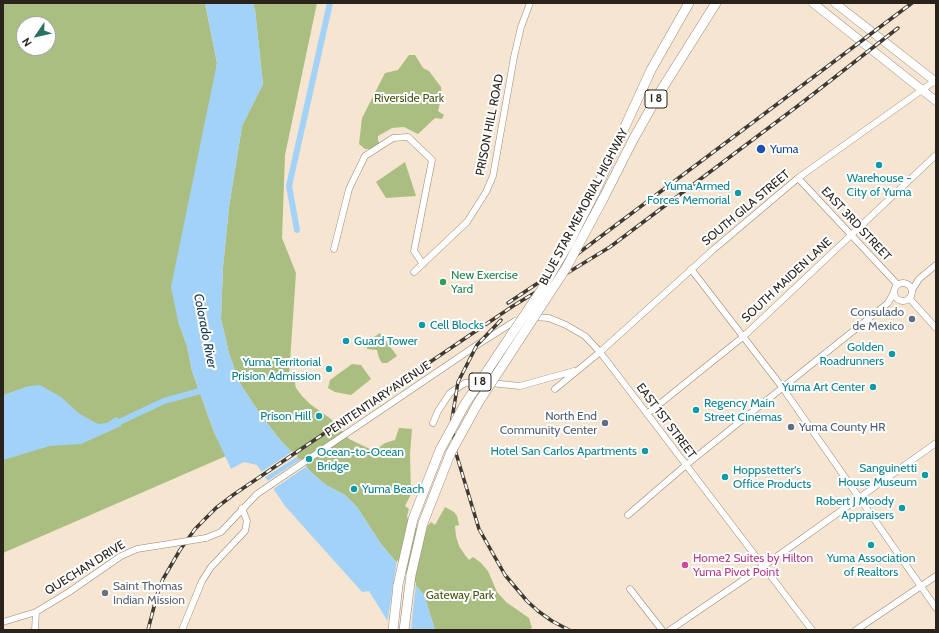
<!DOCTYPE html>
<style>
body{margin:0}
#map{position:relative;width:939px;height:633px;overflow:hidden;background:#f5e5d1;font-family:Cabin,sans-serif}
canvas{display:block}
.frame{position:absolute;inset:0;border:4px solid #29231c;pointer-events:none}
.north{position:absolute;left:16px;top:16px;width:40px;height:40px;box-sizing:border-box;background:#fff;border:1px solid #a9a7a4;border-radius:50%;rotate:236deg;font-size:11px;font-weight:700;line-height:16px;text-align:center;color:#29231c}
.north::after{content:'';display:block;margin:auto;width:14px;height:18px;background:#2a7065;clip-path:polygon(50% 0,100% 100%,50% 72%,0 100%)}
</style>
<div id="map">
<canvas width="939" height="633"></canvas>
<div class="frame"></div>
<div class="north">N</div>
</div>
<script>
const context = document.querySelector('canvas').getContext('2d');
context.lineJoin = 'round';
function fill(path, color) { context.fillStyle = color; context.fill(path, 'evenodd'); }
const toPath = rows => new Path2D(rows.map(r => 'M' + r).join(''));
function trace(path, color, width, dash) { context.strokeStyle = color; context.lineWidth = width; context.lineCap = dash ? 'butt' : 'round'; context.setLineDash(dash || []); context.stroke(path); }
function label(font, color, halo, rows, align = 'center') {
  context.font = font + ' Cabin,sans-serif'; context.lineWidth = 4; context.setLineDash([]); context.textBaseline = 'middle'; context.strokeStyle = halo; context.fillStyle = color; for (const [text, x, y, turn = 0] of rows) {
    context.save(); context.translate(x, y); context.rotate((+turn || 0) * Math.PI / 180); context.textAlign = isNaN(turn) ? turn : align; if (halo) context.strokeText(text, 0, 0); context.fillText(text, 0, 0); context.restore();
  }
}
const green = toPath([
 [3,3,205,3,217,63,178,321,187,346,192,371,214,432,226,456,3,553],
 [24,24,48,24,48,48,24,48],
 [253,3,317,3,285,155,282,238,296,273,289,376,293,374,296,388,302,396,310,404,331,419,349,439,374,451,385,443,395,440,399,428,412,429,410,454,411,494,405,506,409,509,407,516,409,522,414,527,425,529,431,522,435,525,445,507,454,512,457,516,459,525,455,526,456,536,459,546,465,555,469,560,473,557,480,562,488,571,497,592,506,602,529,618,532,628,528,630,435,630,424,595,381,544,357,507,345,495,326,485,314,475,281,441,260,414,239,382,229,353,221,319,223,267,229,207,242,126,263,84,255,10],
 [409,55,415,55,423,68,429,71,441,87,442,95,438,111,444,115,442,119,435,118,418,134,404,127,392,128,378,136,378,141,381,144,374,149,365,149,359,144,362,118,385,73,398,70],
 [405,162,416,196,386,198,376,182],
 [380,333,397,356,387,363,382,363,379,358,377,350,367,349,367,342],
 [352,364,361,365,371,379,351,395,335,392,328,388,330,380]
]);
const water = toPath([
 [205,3,253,3,255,10,263,84,242,126,229,207,223,267,221,319,229,353,239,382,260,414,281,441,314,475,326,485,345,495,357,507,381,544,424,595,435,630,393,630,369,591,362,592,285,506,257,465,244,462,231,469,214,432,192,371,187,346,178,321,171,287,217,63],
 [40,385,61,397,80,414,98,424,107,423,116,417,122,421,121,426,81,444,50,446,3,460,3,395,29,386]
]);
const pier = toPath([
 [293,451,298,456,264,478,260,473],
 [301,459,307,466,272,490,266,482],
 [397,560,416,583,411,630,390,630,387,624]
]);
const canal = toPath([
 [297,230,289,186,330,3],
 [115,424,164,401,207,389]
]);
const minor = toPath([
 [798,178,897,284],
 [334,249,349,189,365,156,393,138,408,137,432,160,414,251,423,264],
 [691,269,782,387,936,608],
 [414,272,467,222,486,192,493,176,514,57,521,27,530,3],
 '894 292a9 9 0 1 1 18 0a9 9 0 1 1-18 0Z',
 [912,290,919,279,936,265],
 [909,298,936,328],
 [533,317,549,318,566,325,585,336,600,352,812,630],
 [490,383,520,386,574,371],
 [555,389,600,352,714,249,798,178,936,80],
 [647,414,744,336,936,155],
 [433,423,438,411,450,393,465,383,481,382],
 [628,515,686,465,888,303,893,294],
 [206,538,221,532,257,494,477,345,515,321,522,319],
 [630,589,662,630],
 [3,622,36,612,69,592,121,556,137,549,175,543],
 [35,630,36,612],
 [182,630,202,581,211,567,245,531,247,521,242,508],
 [670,630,758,570,936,443],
 [856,630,936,576]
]);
const major = toPath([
 [813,3,936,101],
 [835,3,936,82]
]);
const highway = toPath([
 [594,194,651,70,689,3],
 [603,199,634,138,660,92,716,3],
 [393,630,398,585],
 [404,630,411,575]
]);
const rail = toPath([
 [508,303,544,279,912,3],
 [501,320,477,345,458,382,452,419,455,450,479,529,505,575,527,601,538,611,552,621,569,630],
 [148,630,157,595,163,579,180,550,195,529,216,508,233,495,513,306,610,247,803,102,898,28]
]);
const minorBridge = toPath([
 [175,543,206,538]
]);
const highwayBridge = toPath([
 [411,575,423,523,451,452,478,403,566,268,603,199],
 [398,585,413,519,440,450,465,404,542,289,569,243,594,194]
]);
const markers = [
 [761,149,5,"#1a4fb4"],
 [879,165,4,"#0f9aa8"],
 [738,193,4,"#0f9aa8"],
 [443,282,4,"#2e9e5b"],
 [912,319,4,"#5c6f8a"],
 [422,325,4,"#0f9aa8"],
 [346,341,4,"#0f9aa8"],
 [892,354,4,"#0f9aa8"],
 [329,369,4,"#0f9aa8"],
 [873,387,4,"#0f9aa8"],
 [696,410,4,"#0f9aa8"],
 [319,416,4,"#0f9aa8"],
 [605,423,4,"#5c6f8a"],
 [791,427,4,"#5c6f8a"],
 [645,451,4,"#0f9aa8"],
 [309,459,4,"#0f9aa8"],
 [925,475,4,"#0f9aa8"],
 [725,477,4,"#0f9aa8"],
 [354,489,4,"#0f9aa8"],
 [902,508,4,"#0f9aa8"],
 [871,545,4,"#0f9aa8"],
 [685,565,4,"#d1479c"],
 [105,593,4,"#6b7280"]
];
const shields = [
 [656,99,22],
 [480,382,22]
];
const shieldNames = [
 ["I 8",656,99],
 ["I 8",480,382]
];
const parkNames = [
 ["Riverside Park",409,98],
 ["Gateway Park",460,595]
];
const streetNames = [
 ["PRISON HILL ROAD",490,125,-79],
 ["BLUE STAR MEMORIAL HIGHWAY",584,207,-62],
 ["SOUTH GILA STREET",746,208,-40],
 ["EAST 3RD STREET",856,224,47],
 ["SOUTH MAIDEN LANE",787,280,-43],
 ["PENITENTIARY AVENUE",378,399,-34],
 ["EAST 1ST STREET",666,421,53],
 ["QUECHAN DRIVE",85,568,-32]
];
const transitNames = [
 ["Yuma",770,149]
];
const cultureNames = [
 ["Warehouse -",879,178,"center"],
 ["City of Yuma",879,192,"center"],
 ["Yuma Armed",730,186],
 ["Forces Memorial",730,200],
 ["Cell Blocks",430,325,"left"],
 ["Guard Tower",354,341,"left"],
 ["Golden",884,347],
 ["Roadrunners",884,361],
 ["Yuma Territorial",321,362],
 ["Prision Admission",321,376],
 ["Yuma Art Center",865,387],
 ["Regency Main",704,403,"left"],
 ["Street Cinemas",704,417,"left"],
 ["Prison Hill",311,416],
 ["Hotel San Carlos Apartments",637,451],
 ["Ocean-to-Ocean",317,452,"left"],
 ["Bridge",317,466,"left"],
 ["Sanguinetti",917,468],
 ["House Museum",917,482],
 ["Hoppstetter's",733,470,"left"],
 ["Office Products",733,484,"left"],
 ["Yuma Beach",362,489,"left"],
 ["Robert J Moody",894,501],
 ["Appraisers",894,515],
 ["Yuma Association",871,558,"center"],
 ["of Realtors",871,572,"center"]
];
const leisureNames = [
 ["New Exercise",451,275],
 ["Yard",451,289]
];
const serviceNames = [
 ["Consulado",904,312],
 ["de Mexico",904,326],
 ["North End",597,416],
 ["Community Center",597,430],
 ["Yuma County HR",799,427,"left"]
];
const hotelNames = [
 ["Home2 Suites by Hilton",693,558],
 ["Yuma Pivot Point",693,572]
];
const worshipNames = [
 ["Saint Thomas",113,586],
 ["Indian Mission",113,600]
];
const waterNames = [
 ["Colorado River",205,331,79]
];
fill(green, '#a9be80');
fill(water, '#a3d2f9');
fill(pier, '#f5e5d1');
trace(canal, '#a3d2f9', 6);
trace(minor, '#978876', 7);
trace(major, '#978876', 9);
trace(highway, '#978876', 10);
trace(minor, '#fff', 6);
trace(major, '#fff', 8);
trace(highway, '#fff', 9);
trace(rail, '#403930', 3.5);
trace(rail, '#fff', 2, [6]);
trace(minorBridge, '#978876', 7, []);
trace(highwayBridge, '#978876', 10, []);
trace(minorBridge, '#fff', 6);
trace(highwayBridge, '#fff', 9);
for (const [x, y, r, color] of markers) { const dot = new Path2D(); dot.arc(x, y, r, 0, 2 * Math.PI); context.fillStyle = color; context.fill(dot); trace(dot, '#fff', 1.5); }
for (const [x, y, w] of shields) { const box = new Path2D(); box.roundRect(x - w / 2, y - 9, w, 18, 3); context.fillStyle = '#fff'; context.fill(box); trace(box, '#29231c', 1); }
label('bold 11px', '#29231c', null, shieldNames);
label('12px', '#485a18', '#fff', parkNames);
label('12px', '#29231c', '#fff', streetNames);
label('12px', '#164399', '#fff', transitNames, 'left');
label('12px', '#0d838f', '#fff', cultureNames, 'right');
label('12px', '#27864d', '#fff', leisureNames, 'left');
label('12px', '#4e5e75', '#fff', serviceNames, 'right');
label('12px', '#b23c85', '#fff', hotelNames, 'left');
label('12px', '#5b616d', '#fff', worshipNames, 'left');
label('italic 13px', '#143751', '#fff', waterNames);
</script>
